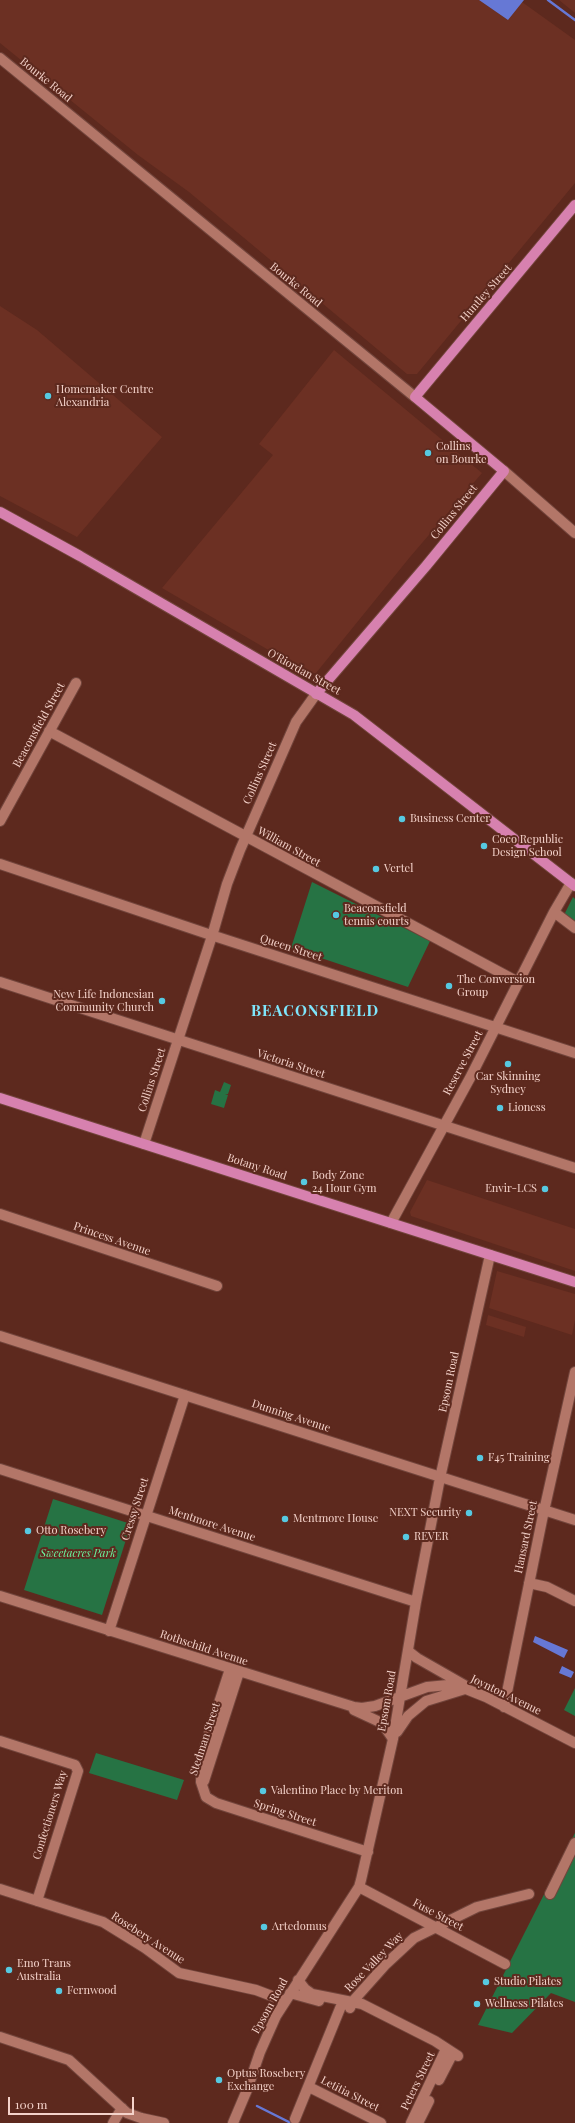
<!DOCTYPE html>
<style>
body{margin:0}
#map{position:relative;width:575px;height:2123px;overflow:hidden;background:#5d291e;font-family:"Playfair Display",serif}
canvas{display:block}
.scale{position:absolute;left:8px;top:2097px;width:126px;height:18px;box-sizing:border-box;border:2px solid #f4d2ca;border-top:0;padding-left:5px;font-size:12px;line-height:14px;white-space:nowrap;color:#f4d2ca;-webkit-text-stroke:3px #5d291e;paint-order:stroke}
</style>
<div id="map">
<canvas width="575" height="2123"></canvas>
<div class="scale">100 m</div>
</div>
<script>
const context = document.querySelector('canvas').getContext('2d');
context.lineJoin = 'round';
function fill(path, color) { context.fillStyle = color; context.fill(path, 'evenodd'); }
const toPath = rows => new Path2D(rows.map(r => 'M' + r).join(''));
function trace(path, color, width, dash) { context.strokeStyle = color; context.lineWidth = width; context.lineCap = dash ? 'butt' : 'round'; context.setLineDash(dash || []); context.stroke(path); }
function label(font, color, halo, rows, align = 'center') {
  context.font = font + ' "Playfair Display",serif'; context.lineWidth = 4; context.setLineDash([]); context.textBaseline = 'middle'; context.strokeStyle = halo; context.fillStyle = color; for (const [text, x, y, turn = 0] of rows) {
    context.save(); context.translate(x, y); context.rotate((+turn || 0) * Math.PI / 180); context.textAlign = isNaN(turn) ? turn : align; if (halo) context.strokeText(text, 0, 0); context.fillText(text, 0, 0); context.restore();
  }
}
const built = toPath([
 [0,0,479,0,508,20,522,2,575,40,575,183,417,374,407,374,189,192,138,155,0,43],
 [559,0,575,0,575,13],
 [0,306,37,330,162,437,77,537,0,496],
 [334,350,482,473,410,557,316,673,308,673,162,588,273,455,259,444],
 [427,1180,575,1229,575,1271,411,1216,410,1212],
 [497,1271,575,1294,575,1320,572,1335,489,1308],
 [488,1315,526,1327,524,1337,486,1325]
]);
const green = toPath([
 [312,882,430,941,408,987,291,948],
 [573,897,575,899,575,924,564,915],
 [224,1082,231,1085,228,1094,225,1094,228,1095,224,1108,211,1104,215,1090,220,1092],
 [53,1499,131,1524,102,1615,24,1590],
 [575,1688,575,1716,564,1710],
 [96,1753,184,1780,177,1800,89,1773],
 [575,1833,575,2002,551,1993,512,2033,478,2025]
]);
const water = toPath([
 [479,0,524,0,508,20],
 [535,1636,568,1650,564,1658,533,1642],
 [562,1666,574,1672,571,1678,559,1673]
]);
const stream = toPath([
 [548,0,575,20],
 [257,2106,291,2123]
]);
const minor = toPath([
 [0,58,415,397],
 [504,471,575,533],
 [49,731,518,982],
 [0,821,76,683],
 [0,864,205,933,575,1053],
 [554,912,575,928],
 [0,982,575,1168],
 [144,1144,212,936,227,884,240,850,296,722,316,694],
 [0,1214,217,1286],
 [391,1223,470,1078,554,912,571,883],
 [0,1336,575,1520],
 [0,1469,416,1602],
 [529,1583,547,1587,575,1601],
 [0,1596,354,1707,362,1708,375,1706,427,1687,448,1685,461,1687,486,1697,575,1743],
 [109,1631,185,1395],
 [408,1651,417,1658,466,1686],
 [230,1669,202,1755,201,1782,206,1797,216,1803,368,1852],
 [504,1707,542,1520,575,1372],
 [354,1710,382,1723,393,1739],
 [397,1732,408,1716,426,1701,465,1689],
 [0,1741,75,1765,78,1771,37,1901],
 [204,1781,239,1672],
 [359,1887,505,1964],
 [0,1889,103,1922,145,1948,179,1973,256,1990,285,2001],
 [550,1894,575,1843],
 [298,1980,305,1989,312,1994,362,2004,435,2041,458,2056],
 [290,1993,319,2001],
 [350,2008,353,2001,386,1964,414,1938,477,1907,529,1894],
 [0,2037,69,2060,127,2113,141,2118,164,2123],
 [439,2080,453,2053],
 [309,2087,381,2123],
 [295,2119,341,2006],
 [113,2123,122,2108],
 [233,2123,247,2090,260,2052,276,2016,359,1887,361,1880,393,1739,416,1602,440,1478,490,1255],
 [411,2123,446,2049],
 [418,2123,429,2101]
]);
const major = toPath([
 [0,512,80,556,354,715,575,886],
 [316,694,426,566,504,471,415,397,575,205],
 [0,1098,575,1282]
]);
const markers = [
 [48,396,4,"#56c9e1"],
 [428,453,4,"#56c9e1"],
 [402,819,4,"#56c9e1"],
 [484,846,4,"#56c9e1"],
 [376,869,4,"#56c9e1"],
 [336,915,4,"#56c9e1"],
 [449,986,4,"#56c9e1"],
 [162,1001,4,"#56c9e1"],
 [508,1064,4,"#56c9e1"],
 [500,1108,4,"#56c9e1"],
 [304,1182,4,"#56c9e1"],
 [545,1189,4,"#56c9e1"],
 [480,1458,4,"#56c9e1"],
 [469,1513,4,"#56c9e1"],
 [285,1519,4,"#56c9e1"],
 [28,1531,4,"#56c9e1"],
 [406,1537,4,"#56c9e1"],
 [263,1791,4,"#56c9e1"],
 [264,1927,4,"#56c9e1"],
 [9,1970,4,"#56c9e1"],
 [486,1982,4,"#56c9e1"],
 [59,1991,4,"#56c9e1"],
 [477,2004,4,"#56c9e1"],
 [219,2080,4,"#56c9e1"]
];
const streetNames = [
 ["Bourke Road",46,80,39],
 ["Bourke Road",296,285,39],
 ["Huntley Street",486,293,-49],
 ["Collins Street",454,512,-51],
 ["O'Riordan Street",304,672,29],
 ["Beaconsfield Street",39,725,-61],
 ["Collins Street",260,773,-66],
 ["William Street",289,847,29],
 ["Queen Street",291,948,18],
 ["Reserve Street",463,1063,-62],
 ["Victoria Street",291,1064,18],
 ["Collins Street",152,1080,-72],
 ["Botany Road",257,1167,18],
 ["Princess Avenue",112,1239,19],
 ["Epsom Road",449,1382,-78],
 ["Dunning Avenue",291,1416,18],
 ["Cressy Street",135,1509,-72],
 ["Mentmore Avenue",212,1524,18],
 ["Hansard Street",526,1537,-78],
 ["Rothschild Avenue",204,1648,18],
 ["Joynton Avenue",506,1695,26],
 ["Epsom Road",387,1701,-80],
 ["Stedman Street",205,1739,-72],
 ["Spring Street",285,1813,18],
 ["Confectioners Way",50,1815,-73],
 ["Fuse Street",438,1915,28],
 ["Rosebery Avenue",148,1938,33],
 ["Rose Valley Way",374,1962,-46],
 ["Epsom Road",270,2006,-61],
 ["Peters Street",418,2081,-64],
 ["Letitia Street",350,2094,27]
];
const poiNames = [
 ["Homemaker Centre",56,390],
 ["Alexandria",56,403],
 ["Collins",436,447],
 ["on Bourke",436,460],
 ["Business Center",410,819],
 ["Coco Republic",492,840],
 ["Design School",492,853],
 ["Vertel",384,869],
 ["Beaconsfield",344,909],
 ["tennis courts",344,922],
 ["The Conversion",457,980],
 ["Group",457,993],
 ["New Life Indonesian",154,995,"right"],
 ["Community Church",154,1008,"right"],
 ["Car Skinning",508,1077,"center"],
 ["Sydney",508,1090,"center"],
 ["Lioness",508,1108],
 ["Body Zone",312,1176],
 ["24 Hour Gym",312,1189],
 ["Envir-LCS",537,1189,"right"],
 ["F45 Training",488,1458],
 ["NEXT Security",461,1513,"right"],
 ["Mentmore House",293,1519],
 ["Otto Rosebery",36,1531],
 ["REVER",414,1537],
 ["Valentino Place by Meriton",271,1791],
 ["Artedomus",272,1927],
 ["Emo Trans",17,1964],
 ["Australia",17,1977],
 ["Studio Pilates",494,1982],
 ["Fernwood",67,1991],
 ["Wellness Pilates",485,2004],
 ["Optus Rosebery",227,2074],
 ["Exchange",227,2087]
];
const parkNames = [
 ["Sweetacres Park",78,1554]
];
const districtNames = [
 ["BEACONSFIELD",315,1011]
];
fill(built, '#6c3023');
fill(green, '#267344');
fill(water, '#6678d5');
trace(stream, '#6678d5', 2.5);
trace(minor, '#72453c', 12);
trace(major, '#72453c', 12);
trace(minor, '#b37668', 10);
trace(major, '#d781af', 10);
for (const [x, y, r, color] of markers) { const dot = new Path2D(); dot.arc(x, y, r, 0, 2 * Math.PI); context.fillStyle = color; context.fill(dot); trace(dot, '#5d291e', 1.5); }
label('11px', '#f4d2ca', '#5d291e', streetNames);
label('11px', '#f4d2ca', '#5d291e', poiNames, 'left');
label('italic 11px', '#6af59e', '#5d291e', parkNames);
context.letterSpacing = '1px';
label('bold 15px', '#7ee5fb', '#5d291e', districtNames);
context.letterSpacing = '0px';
</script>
